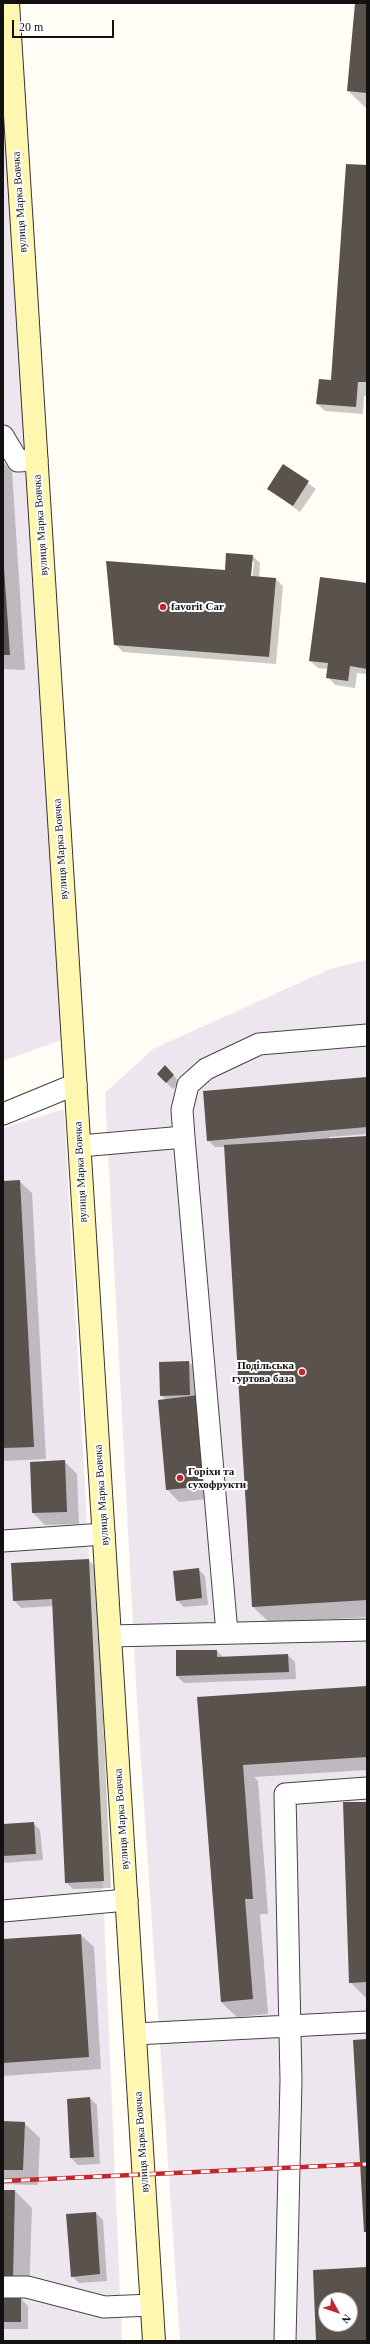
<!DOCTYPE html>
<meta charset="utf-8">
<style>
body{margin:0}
#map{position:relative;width:370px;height:2344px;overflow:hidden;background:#fffdf5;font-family:"Times New Roman",serif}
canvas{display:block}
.frame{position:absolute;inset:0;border:4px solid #111;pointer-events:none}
.north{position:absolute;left:318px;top:2292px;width:40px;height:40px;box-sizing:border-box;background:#fff;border:1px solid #a0a0a0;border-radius:50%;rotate:130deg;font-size:11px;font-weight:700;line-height:16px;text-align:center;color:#111}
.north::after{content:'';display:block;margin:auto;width:14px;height:18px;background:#c4262e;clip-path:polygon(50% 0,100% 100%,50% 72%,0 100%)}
.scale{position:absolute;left:12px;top:20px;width:102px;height:18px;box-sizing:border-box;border:2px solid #111;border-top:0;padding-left:5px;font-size:12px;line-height:14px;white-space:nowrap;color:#111;-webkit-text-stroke:3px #fff;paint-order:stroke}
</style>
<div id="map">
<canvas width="370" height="2344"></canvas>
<div class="frame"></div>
<div class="north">N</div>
<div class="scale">20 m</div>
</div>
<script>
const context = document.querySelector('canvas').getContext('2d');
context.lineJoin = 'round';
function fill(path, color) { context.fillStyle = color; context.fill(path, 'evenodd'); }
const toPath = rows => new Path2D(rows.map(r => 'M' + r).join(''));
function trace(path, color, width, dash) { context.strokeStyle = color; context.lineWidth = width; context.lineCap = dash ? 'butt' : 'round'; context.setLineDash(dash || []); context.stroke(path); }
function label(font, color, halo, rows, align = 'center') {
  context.font = font + ' "Times New Roman",serif'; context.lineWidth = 4; context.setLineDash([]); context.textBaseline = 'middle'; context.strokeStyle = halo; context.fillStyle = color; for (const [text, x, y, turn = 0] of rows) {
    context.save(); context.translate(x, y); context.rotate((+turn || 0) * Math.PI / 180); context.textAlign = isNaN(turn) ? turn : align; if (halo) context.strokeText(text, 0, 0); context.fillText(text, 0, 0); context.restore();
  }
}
const industrial = toPath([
 [3,110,26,419,64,1039,3,1061],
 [367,960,367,2341,180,2341,137,1701,105,1093,153,1049,330,969],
 [326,2300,350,2300,350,2324,326,2324],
 [64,1109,89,1559,122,2341,3,2341,3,1128]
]);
const shadow = toPath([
 [356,3,367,3,367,109,348,91],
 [367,166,367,396,364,396,363,414,325,411,317,404,332,381],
 [3,462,12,471,25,670,3,669],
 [283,465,316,489,300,512,268,489],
 [253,556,260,563,259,578,276,579,283,586,276,664,123,652,115,644],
 [252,561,254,561,252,581,250,581],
 [367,584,367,674,357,673,355,688,335,685,328,677,329,669,318,668,310,661],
 [165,1067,180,1082,173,1089,158,1074],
 [367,1078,367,1134,329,1137,329,1139,367,1137,367,1617,270,1623,253,1607,225,1147,215,1147,208,1140],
 [19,1181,32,1193,46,1459,3,1461,3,1182],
 [189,1362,196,1369,218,1498,179,1502,167,1489,166,1400,161,1395],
 [64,1461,77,1474,79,1524,45,1525,33,1513],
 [89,1560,96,1567,111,1888,73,1889,66,1882,53,1606,21,1608,14,1600],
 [198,1569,205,1576,208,1605,184,1607,177,1600],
 [217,1651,224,1658,288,1655,295,1662,296,1679,184,1683,177,1676],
 [367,1687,367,1770,254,1777,258,1781,268,1914,260,1914,268,2014,237,2017,221,2002,203,1767],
 [367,1803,367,1998,366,1998,350,1982],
 [33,1823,40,1830,43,1860,3,1863,3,1825],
 [81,1935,94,1947,101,2069,3,2076,3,1940],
 [90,2098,97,2105,100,2164,78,2165,71,2158],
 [3,2122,24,2123,40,2138,38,2185,3,2184],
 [3,2191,15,2191,32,2208,29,2297,3,2296],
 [96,2213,103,2220,107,2281,79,2283,72,2276],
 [3,2299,21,2299,28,2306,28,2329,3,2329]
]);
const building = toPath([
 [355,3,367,3,367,93,347,91],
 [346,164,367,165,367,382,358,382,356,407,316,404,319,379,331,380],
 [283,464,309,481,293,506,267,489],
 [226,553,253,555,251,576,276,578,269,657,114,645,106,561,225,570],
 [3,568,4,568,10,655,3,655],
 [320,577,367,583,367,669,350,666,348,681,326,678,328,663,309,661],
 [165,1065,174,1075,166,1083,157,1074],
 [367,1077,367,1127,207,1141,203,1091],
 [367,1136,367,1600,252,1607,224,1145],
 [20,1180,34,1447,3,1448,3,1181],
 [189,1361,190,1395,160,1396,159,1362],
 [199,1395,206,1486,166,1490,158,1400],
 [65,1460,67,1512,32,1513,30,1462],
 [89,1559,104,1881,65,1883,52,1599,13,1601,11,1563],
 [199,1568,202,1598,176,1601,173,1571],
 [176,1650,217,1650,217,1657,288,1654,289,1672,176,1676],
 [367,1686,367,1757,243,1765,253,1899,245,1899,253,1999,221,2002,197,1697],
 [343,1802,367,1802,367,1982,349,1983],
 [34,1822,36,1854,3,1856,3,1824],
 [81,1934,89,2057,3,2063,3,1939],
 [367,2039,367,2232,364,2232,353,2040],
 [90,2097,94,2157,70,2158,67,2099],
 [3,2121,25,2122,23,2170,3,2170],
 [3,2190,15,2190,13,2280,3,2280],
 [96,2212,100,2274,71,2277,66,2214],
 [367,2267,367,2341,316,2341,313,2270],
 [326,2300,350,2300,350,2324,326,2324],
 [3,2298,21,2298,21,2322,3,2322]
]);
const lane = toPath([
 [3,436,18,461,37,460],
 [3,1114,76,1084],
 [184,1137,227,1633],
 [80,1146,184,1137,182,1110,188,1085,206,1069,259,1044,367,1035],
 [3,1541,104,1534],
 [110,1636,367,1630],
 [3,1911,127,1900],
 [135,2034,367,2022],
 [3,2287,27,2287,104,2307,152,2305],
 [285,2341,291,2080,285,1794,367,1788]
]);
const secondary = toPath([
 [8,3,154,2341]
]);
const rail = toPath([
 [3,2181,367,2164]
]);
const markers = [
 [163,607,4,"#c4262e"],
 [302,1372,4,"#c4262e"],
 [180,1478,4,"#c4262e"]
];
const streetNames = [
 ["вулиця Марка Вовчка",20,202,-94],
 ["вулиця Марка Вовчка",41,525,-94],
 ["вулиця Марка Вовчка",61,849,-94],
 ["вулиця Марка Вовчка",81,1172,-93],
 ["вулиця Марка Вовчка",102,1495,-94],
 ["вулиця Марка Вовчка",122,1819,-94],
 ["вулиця Марка Вовчка",142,2142,-94]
];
const poiNames = [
 ["favorit Car",171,607],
 ["Подільська",294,1366,"right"],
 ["гуртова база",294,1379,"right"],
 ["Горіхи та",188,1472],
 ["сухофрукти",188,1485]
];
fill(industrial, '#eee6ef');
fill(shadow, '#0003');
fill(building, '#5a524d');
trace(lane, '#444', 23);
trace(secondary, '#333', 24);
trace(lane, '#fff', 21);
trace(secondary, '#fff6b0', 22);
trace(rail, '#c4262e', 4.5);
trace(rail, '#fff', 3, [9]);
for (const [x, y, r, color] of markers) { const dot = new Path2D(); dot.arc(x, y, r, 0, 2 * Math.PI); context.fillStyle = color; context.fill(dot); trace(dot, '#fff', 1.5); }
label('11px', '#111', '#fff', streetNames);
label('bold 11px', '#111', '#fff', poiNames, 'left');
</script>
